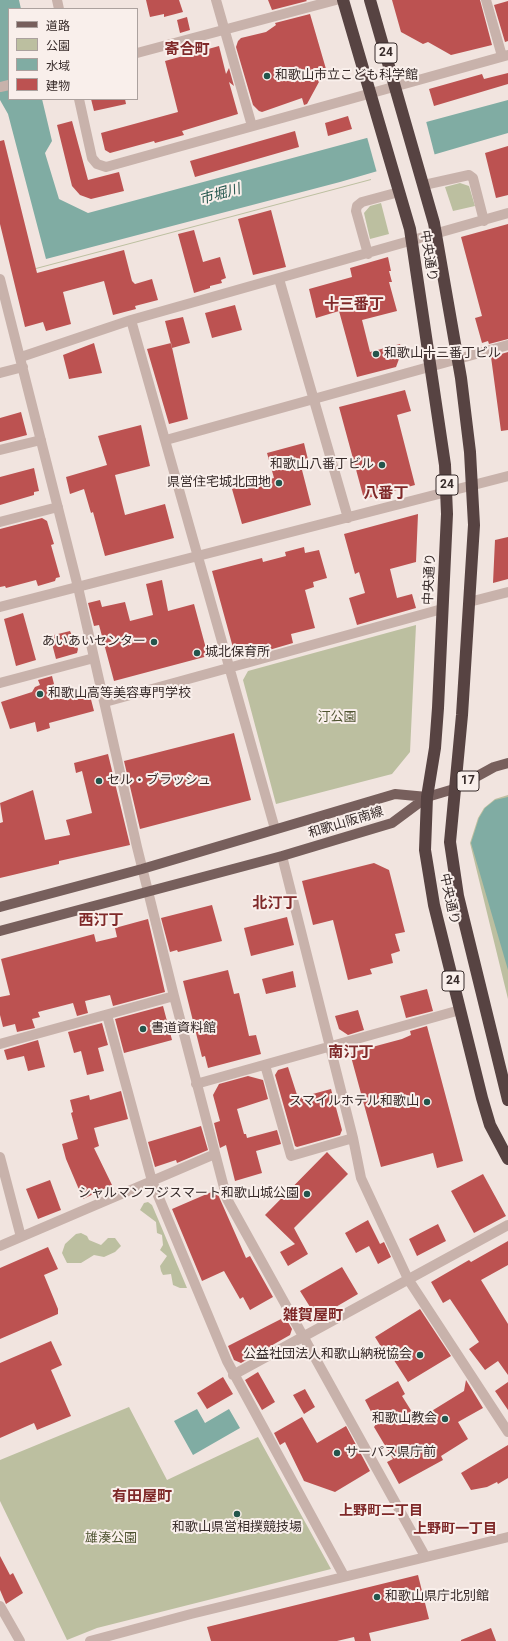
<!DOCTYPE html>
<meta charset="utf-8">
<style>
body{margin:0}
#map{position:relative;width:508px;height:1641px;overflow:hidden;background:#f1e4df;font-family:Roboto,"Noto Sans JP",sans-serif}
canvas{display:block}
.legend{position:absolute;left:8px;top:8px;width:130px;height:92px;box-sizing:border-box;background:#f9efeb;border:1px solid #aba19e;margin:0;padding:5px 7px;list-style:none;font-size:12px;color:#372b2a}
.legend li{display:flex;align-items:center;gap:8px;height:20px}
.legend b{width:20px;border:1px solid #aba19e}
</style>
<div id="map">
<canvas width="508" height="1641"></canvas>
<ul class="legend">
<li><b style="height:5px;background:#775f5c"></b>道路</li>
<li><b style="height:11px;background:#bcbfa0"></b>公園</li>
<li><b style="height:11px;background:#80aca3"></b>水域</li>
<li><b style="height:11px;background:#bc5251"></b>建物</li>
</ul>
</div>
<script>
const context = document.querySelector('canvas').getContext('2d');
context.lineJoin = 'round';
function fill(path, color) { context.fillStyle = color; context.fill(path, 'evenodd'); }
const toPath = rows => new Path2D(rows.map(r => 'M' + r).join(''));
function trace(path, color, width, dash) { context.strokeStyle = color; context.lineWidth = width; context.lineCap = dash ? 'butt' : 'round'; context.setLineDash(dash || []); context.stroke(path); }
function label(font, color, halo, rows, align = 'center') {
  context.font = font + ' Roboto,"Noto Sans JP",sans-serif'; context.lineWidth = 4; context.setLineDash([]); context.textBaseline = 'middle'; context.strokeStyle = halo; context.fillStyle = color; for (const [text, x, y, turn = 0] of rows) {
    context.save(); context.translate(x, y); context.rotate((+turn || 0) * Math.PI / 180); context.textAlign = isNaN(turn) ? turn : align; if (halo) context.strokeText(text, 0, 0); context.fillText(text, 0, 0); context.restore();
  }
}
const green = toPath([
 [371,179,371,180,36,269,36,268],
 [460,183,469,186,475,206,453,211,445,187],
 [381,203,389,234,370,239,364,213,370,206],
 [416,625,410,752,392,774,276,804,243,680,248,671],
 [508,795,508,999,470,843,478,818,484,808,495,799],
 [148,1202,152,1205,158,1219,187,1288,180,1288,173,1285,171,1274,163,1275,161,1271,160,1266,167,1256,160,1250,163,1245,162,1235,157,1233,156,1222,140,1210,144,1203],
 [81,1233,87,1236,89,1240,101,1245,108,1238,115,1238,121,1246,115,1252,104,1257,94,1255,81,1263,67,1263,62,1253,65,1244,76,1234],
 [129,1407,167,1480,258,1437,331,1569,97,1628,67,1640,0,1501,0,1460]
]);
const water = toPath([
 [0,0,19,0,21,9,9,9,9,99,42,99,52,141,45,153,59,199,88,213,508,100,508,133,340,182,46,259,8,114,0,100],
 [508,797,508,970,471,843,479,818,485,808,495,800],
 [197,1409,205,1423,229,1409,240,1428,193,1455,174,1421]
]);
const pier = toPath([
 [426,121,435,156,377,173,367,137]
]);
const building = toPath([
 [146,0,179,0,183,12,164,17,164,14,150,17],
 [268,0,306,0,307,1,272,10],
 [392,0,480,0,492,45,451,55,428,42,423,44,401,32],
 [508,1,508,41,505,42,494,5],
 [310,14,326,69,307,104,304,105,302,98,262,112,259,111,253,105,236,47,238,41,241,38,266,32,276,25,275,23],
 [187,17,190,30,180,33,177,20],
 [219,46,226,74,229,68,234,86,229,82,238,114,182,131,184,135,155,143,154,141,110,153,105,150,101,133,178,112,165,61],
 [508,73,508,84,434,106,429,89,482,74,484,79],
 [91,99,125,99,126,104,94,111],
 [348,116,352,129,328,136,325,123],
 [72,121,88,180,119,172,124,191,91,199,80,195,72,186,57,125],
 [295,131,299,147,195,177,190,161],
 [4,140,37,273,124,250,132,281,135,284,152,279,158,300,135,306,136,309,113,315,104,281,63,292,71,324,46,331,43,322,25,327,0,224,0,141],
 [508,146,508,195,496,198,485,153],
 [271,210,286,267,253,275,238,219],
 [508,224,508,339,489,344,488,341,482,343,475,318,482,316,461,237],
 [194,230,203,262,220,257,226,278,221,280,222,283,210,286,210,288,194,293,178,234],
 [388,257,391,271,389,271,392,282,389,282,397,311,362,320,370,352,400,344,402,351,396,367,357,377,339,311,316,318,309,289,352,277,350,268],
 [235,305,242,330,212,338,205,313],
 [183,317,190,343,172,348,165,321],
 [94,343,102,373,69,379,63,355],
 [171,343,188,419,169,424,147,349],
 [508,352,508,430,501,431,491,357],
 [405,390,411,411,397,415,415,485,364,499,339,407],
 [21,412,27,435,0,442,0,418],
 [141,425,150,466,115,475,125,515,165,504,174,538,105,556,93,512,91,513,84,489,70,494,66,477,107,465,98,436],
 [304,443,310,468,302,470,311,505,242,524,232,489,274,478,267,453],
 [34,468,39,491,34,492,34,495,0,505,0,477],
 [418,514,416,562,390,569,397,598,412,594,416,608,357,625,349,598,365,593,359,572,355,574,344,534],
 [42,518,47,521,50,531,54,544,51,545,60,577,56,578,55,581,38,586,36,580,6,588,5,586,0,587,0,529],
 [508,537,508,579,493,583,495,540],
 [304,547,305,553,319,550,327,578,313,582,314,587,305,590,315,628,291,634,293,643,269,650,268,647,235,655,212,571,262,558,263,562,286,556,285,552],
 [162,580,168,611,194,604,208,656,114,681,99,625,94,626,88,603,100,600,102,607,125,602,130,621,153,615,146,584],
 [23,613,36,660,16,666,4,619],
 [70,631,78,649,77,653,56,659,50,636],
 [52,676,57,696,88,688,94,711,49,723,50,728,37,732,35,722,10,729,1,702,32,692,35,687,40,685,38,680],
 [234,733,251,800,140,829,124,761],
 [108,754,130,845,59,861,59,864,0,878,0,823,3,822,0,803,33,790,45,840,70,835,66,820,92,813,82,771,76,773,74,763],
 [374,863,389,870,405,932,395,934,400,951,391,954,393,963,370,969,372,974,348,980,333,920,313,925,302,881],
 [212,905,222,941,178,952,177,950,170,952,161,918],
 [287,917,294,945,251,956,244,928],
 [148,919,165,992,113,1006,110,995,85,1001,88,1013,77,1016,73,1003,38,1012,40,1017,32,1019,35,1028,17,1032,15,1024,3,1027,0,1015,0,997,10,995,1,959,94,934,96,942,117,937,115,928],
 [228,970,234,994,239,993,249,1036,256,1035,261,1054,208,1068,205,1056,202,1057,183,981],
 [293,971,296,987,266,994,262,979],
 [427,989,433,1011,406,1018,400,996],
 [163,1006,172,1040,124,1053,115,1019],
 [358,1010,364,1030,348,1035,339,1029,335,1016],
 [102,1023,108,1045,98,1048,104,1071,87,1075,81,1051,74,1053,68,1032],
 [427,1026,463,1161,437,1168,433,1153,381,1167,350,1053,402,1039,411,1035,410,1031],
 [38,1040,45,1067,28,1071,24,1056,7,1060,4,1050],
 [288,1067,298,1098,331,1089,342,1130,340,1135,297,1147,295,1146,275,1075,278,1070],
 [248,1076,263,1080,268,1099,237,1109,244,1134,246,1134,247,1138,277,1130,281,1144,256,1151,262,1173,235,1181,226,1145,220,1148,214,1123,220,1121,213,1095,219,1084],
 [121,1091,128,1119,94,1128,99,1146,94,1148,112,1185,83,1199,66,1159,62,1144,78,1139,71,1113,73,1112,70,1100,89,1095,90,1100],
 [201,1126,208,1150,177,1163,176,1160,155,1167,148,1142],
 [327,1152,348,1174,294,1228,308,1254,288,1266,280,1252,295,1244,265,1215],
 [483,1174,506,1216,474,1233,451,1191],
 [50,1180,61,1210,38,1219,26,1189],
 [216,1190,246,1258,250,1256,273,1297,250,1310,243,1297,240,1299,224,1271,202,1281,172,1209],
 [368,1220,380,1244,384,1242,391,1257,378,1264,369,1246,356,1253,345,1233],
 [438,1224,446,1241,417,1256,409,1239],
 [508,1241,508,1265,481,1280,508,1324,508,1375,498,1361,485,1370,469,1349,479,1342,450,1299,443,1303,431,1282,469,1260,471,1262],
 [48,1247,58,1269,44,1275,58,1309,58,1314,0,1339,0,1268],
 [342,1267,358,1294,317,1318,300,1291],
 [420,1309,451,1356,408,1382,388,1351,385,1353,375,1337],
 [285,1317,292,1329,290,1335,241,1363,234,1360,228,1346],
 [51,1341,62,1365,51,1370,71,1416,37,1430,34,1423,0,1438,0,1363],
 [258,1372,275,1402,262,1410,245,1380],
 [223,1377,233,1394,207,1409,197,1393],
 [466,1380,483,1408,458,1422,468,1439,441,1456,443,1460,399,1484,387,1462,393,1459,374,1427,377,1423,365,1400,398,1381,405,1394,402,1396,417,1420,464,1391],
 [508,1382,508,1410,495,1391],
 [305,1389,315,1407,304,1414,293,1395],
 [302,1417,317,1443,346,1426,370,1471,335,1492,304,1481,285,1442,280,1445,274,1433],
 [508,1445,508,1478,498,1484,497,1482,487,1487,471,1490,461,1473],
 [0,1556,10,1575,13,1573,23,1593,6,1604,0,1590],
 [418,1575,429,1619,369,1633,371,1641,355,1641,354,1637,337,1641,211,1641,207,1627],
 [491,1628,496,1641,461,1641,461,1640]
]);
const minor = toPath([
 [57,0,59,9],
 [216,0,252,126],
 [486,0,502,56],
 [137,53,336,0],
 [0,87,9,85],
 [79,99,92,158,97,164,106,167,508,55],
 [424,185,469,175,473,178,484,221],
 [368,254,356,211,357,206,362,202,399,192],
 [0,279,78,587,137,847,174,996,227,1199,425,1556],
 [279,279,348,518],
 [131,320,275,829],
 [21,357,131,320,508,213],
 [0,373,23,367],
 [166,440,508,345],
 [0,450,41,440],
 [0,522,58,507],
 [469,602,508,592],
 [0,607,508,476],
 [0,683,94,658],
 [105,702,442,609],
 [282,856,353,1138,361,1178,408,1279,508,1432],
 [107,1015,152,1181,227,1361,344,1576],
 [0,1044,174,996],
 [265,1065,291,1156,353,1138],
 [196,1084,460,1010],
 [0,1157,21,1237],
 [0,1246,215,1154],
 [233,1375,508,1225],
 [0,1606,20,1641],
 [90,1641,191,1614,508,1537]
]);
const major = toPath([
 [0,907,142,869,395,794,427,797],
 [0,931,282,856,392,823,427,797,454,789,494,767,508,763]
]);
const highway = toPath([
 [343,0,410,229,445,465,447,514,438,708,435,748,427,797,425,850,434,905,482,1098,490,1125,508,1159],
 [370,0,434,223,461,378,470,452,474,525,462,715,450,842,458,896,508,1100]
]);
const markers = [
 [267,76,4,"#23554c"],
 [376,354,4,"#23554c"],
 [382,465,4,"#23554c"],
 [279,483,4,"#23554c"],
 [154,642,4,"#23554c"],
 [197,653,4,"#23554c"],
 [40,694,4,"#23554c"],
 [99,781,4,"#23554c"],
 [143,1029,4,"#23554c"],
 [427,1102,4,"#23554c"],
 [307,1194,4,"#23554c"],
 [420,1355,4,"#23554c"],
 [445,1419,4,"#23554c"],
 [337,1453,4,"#23554c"],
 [237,1514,4,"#23554c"],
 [377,1597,4,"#23554c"]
];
const shields = [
 [386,53,22],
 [447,485,22],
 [468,781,22],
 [453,981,22]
];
const shieldNames = [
 ["24",386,53],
 ["24",447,485],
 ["17",468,781],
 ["24",453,981]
];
const poiNames = [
 ["和歌山市立こども科学館",275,76],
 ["和歌山十三番丁ビル",384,354],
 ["和歌山八番丁ビル",374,465,"right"],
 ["県営住宅城北団地",271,483,"right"],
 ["あいあいセンター",146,642,"right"],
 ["城北保育所",205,653],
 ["和歌山高等美容専門学校",48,694],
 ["セル・ブラッシュ",107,781],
 ["書道資料館",151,1029],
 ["スマイルホテル和歌山",419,1102,"right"],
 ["シャルマンフジスマート和歌山城公園",299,1194,"right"],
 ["公益社団法人和歌山納税協会",412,1355,"right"],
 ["和歌山教会",437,1419,"right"],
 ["サーパス県庁前",345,1453],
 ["和歌山県営相撲競技場",237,1528,"center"],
 ["和歌山県庁北別館",385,1597]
];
const streetNames = [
 ["中央通り",428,256,81],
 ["中央通り",430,579,-87],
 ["和歌山阪南線",346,823,-17],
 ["中央通り",449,899,78]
];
const parkNames = [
 ["汀公園",337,718],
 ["雄湊公園",111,1539]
];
const waterNames = [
 ["市堀川",220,195,-16]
];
const neighbourhoodNames = [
 ["上野町二丁目",381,1511],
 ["上野町一丁目",455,1529]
];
const quarterNames = [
 ["寄合町",187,50],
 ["十三番丁",354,305],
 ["八番丁",386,494],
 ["北汀丁",275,904],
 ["西汀丁",101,921],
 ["南汀丁",351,1053],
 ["雑賀屋町",313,1316],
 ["有田屋町",142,1497]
];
fill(green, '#bcbfa0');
fill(water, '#80aca3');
fill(pier, '#f1e4df');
fill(building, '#bc5251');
trace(minor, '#c8b2ab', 10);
trace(major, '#775f5c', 10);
trace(highway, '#574342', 12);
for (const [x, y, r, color] of markers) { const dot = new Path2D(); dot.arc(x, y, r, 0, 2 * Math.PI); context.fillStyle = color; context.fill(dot); trace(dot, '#f9efeb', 1.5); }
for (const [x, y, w] of shields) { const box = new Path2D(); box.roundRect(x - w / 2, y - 10, w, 20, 3); context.fillStyle = '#f9efeb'; context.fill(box); trace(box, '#372b2a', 1); }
label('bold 12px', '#372b2a', null, shieldNames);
label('13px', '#372b2a', '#f9efeb', poiNames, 'left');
label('13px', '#372b2a', '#f9efeb', streetNames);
label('13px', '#4e5330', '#f9efeb', parkNames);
label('italic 14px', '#23554c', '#f9efeb', waterNames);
label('bold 14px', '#7f2929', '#f9efeb', neighbourhoodNames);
label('bold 15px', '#7f2929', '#f9efeb', quarterNames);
</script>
